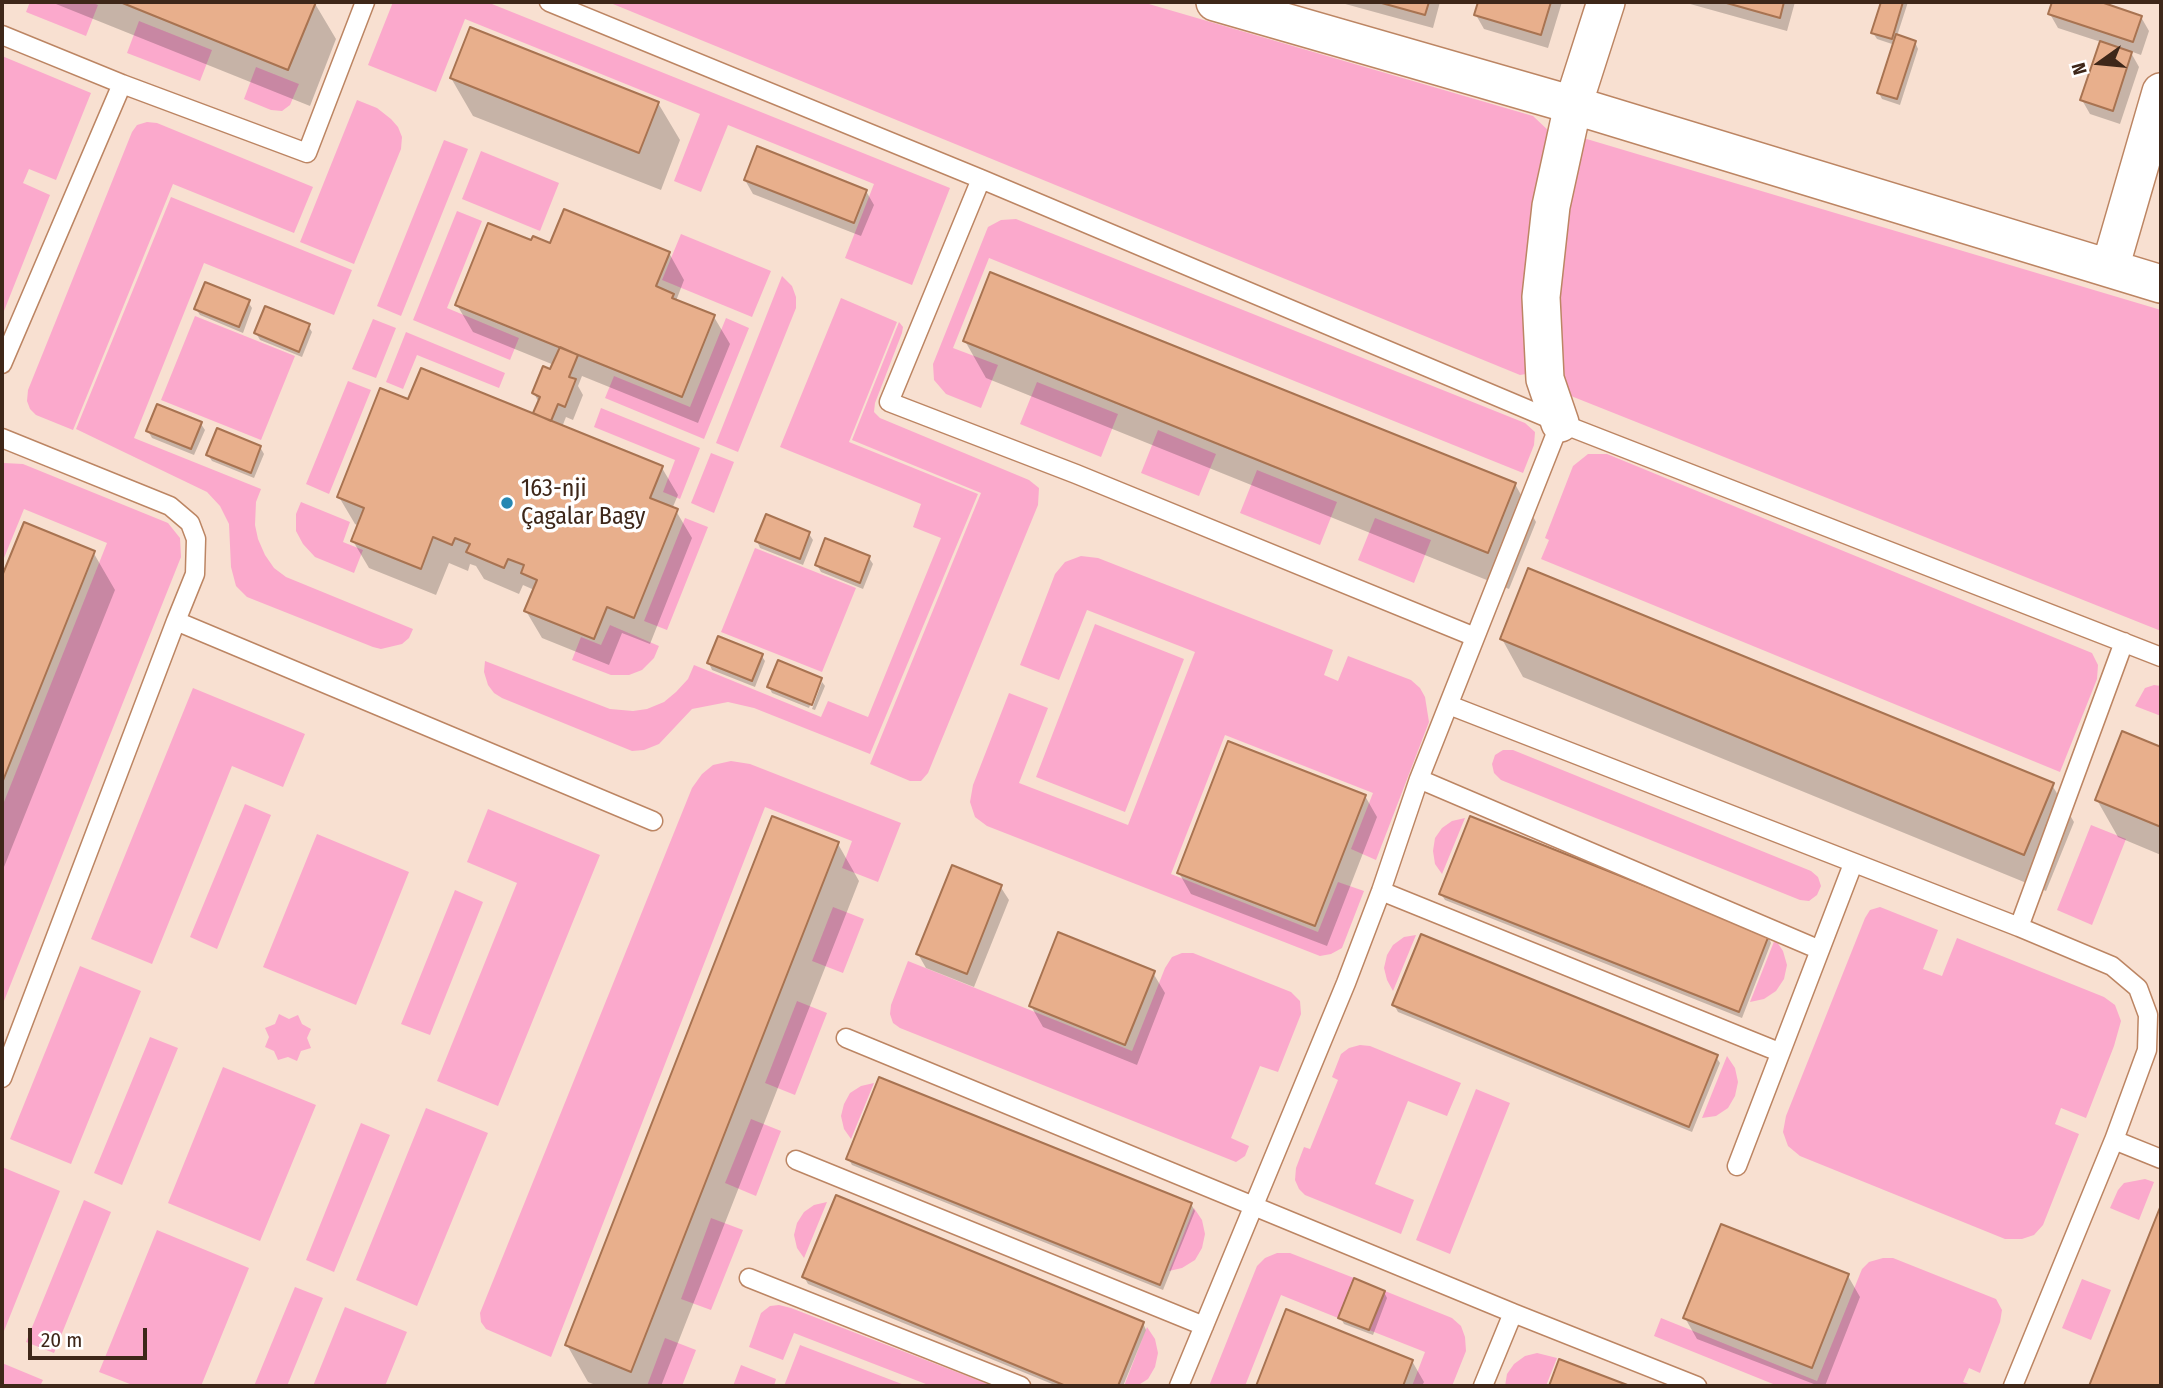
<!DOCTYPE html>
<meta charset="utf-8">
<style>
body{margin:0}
#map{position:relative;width:2163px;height:1388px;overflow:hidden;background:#f8e0d1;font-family:"Fira Sans Condensed",sans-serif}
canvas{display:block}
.frame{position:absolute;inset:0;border:4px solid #3e2719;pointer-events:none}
.north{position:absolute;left:2065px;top:28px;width:70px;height:70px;-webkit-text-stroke:5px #fff;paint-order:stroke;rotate:255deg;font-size:19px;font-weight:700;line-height:28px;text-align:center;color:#3e2719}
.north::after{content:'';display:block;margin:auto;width:24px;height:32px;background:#3e2719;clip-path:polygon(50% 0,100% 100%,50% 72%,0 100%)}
.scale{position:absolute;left:28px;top:1328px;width:119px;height:32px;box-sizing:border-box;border:4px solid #3e2719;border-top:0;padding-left:9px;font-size:21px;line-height:24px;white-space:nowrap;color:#3e2719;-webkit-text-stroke:5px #fff;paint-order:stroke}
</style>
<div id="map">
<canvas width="2163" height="1388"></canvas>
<div class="frame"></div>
<div class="north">N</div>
<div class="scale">20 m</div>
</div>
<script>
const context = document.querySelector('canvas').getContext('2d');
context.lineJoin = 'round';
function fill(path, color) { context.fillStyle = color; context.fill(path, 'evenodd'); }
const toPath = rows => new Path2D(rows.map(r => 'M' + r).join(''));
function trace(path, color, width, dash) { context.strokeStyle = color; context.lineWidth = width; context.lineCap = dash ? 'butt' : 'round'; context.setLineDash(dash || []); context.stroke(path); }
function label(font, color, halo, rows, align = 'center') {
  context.font = font + ' "Fira Sans Condensed",sans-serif'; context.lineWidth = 7; context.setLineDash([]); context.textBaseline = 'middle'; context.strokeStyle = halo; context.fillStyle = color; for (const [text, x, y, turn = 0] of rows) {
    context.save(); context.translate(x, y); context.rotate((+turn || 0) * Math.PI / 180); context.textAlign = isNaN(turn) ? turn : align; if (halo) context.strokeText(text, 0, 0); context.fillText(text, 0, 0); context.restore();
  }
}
const green = toPath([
 [30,2,91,2,98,5,86,36,26,12],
 [393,2,487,2,950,188,912,285,845,258,874,184,728,125,701,192,674,181,700,114,465,19,436,92,368,65],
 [608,2,1142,2,1533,116,1551,133,1526,374,1520,375],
 [139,21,212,50,200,81,127,53],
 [2,56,91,93,56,180,29,169,23,183,50,195,2,316],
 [256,67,299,84,290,105,282,111,271,110,244,99],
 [357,100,377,108,391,119,398,127,402,137,401,149,354,264,300,242],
 [147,122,157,123,313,187,294,233,173,184,73,430,36,415,30,409,27,401,28,390,132,132,137,125],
 [1580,137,2161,310,2161,631,1566,394,1563,386,1559,292,1568,200],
 [444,140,468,149,401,316,377,306],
 [481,151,559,183,540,231,462,199],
 [171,197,352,270,334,315,204,263,134,438,261,489,256,502,255,525,258,539,265,555,274,568,286,577,413,629,409,638,402,644,381,649,373,647,247,597,236,586,231,567,229,524,220,506,207,492,76,429],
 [457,211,482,221,447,308,519,338,510,360,413,320],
 [1016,219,1525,423,1535,432,1534,445,1523,473,989,258,953,348,998,365,981,408,946,394,934,380,933,364,988,227,1001,220],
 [681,234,771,271,752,317,662,280],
 [782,276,792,286,796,297,796,308,738,452,716,443],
 [841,298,897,322,849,442,978,494,870,754,754,708,728,702,692,709,659,744,644,750,632,751,502,698,494,693,488,685,484,672,485,661,610,709,633,711,647,709,664,702,676,692,688,679,694,665,821,717,828,701,868,717,941,538,913,527,921,504,780,447],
 [195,316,295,356,261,440,161,400],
 [726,318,749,328,704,439,605,398,614,376,690,407],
 [373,319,396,328,376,378,352,369],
 [899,322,903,327,902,333,875,403,874,412,880,418,1029,480,1039,488,1038,505,928,773,921,781,910,781,870,764,981,493,852,440],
 [406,332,505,373,499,388,417,355,403,389,386,382],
 [348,381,371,390,329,494,306,484],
 [1037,382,1118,414,1101,457,1020,424],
 [601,408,700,448,680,499,663,492,675,460,594,427],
 [1158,430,1216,454,1199,496,1141,473],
 [711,453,734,462,714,513,691,503],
 [1588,454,1607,454,2092,653,2098,665,2097,679,2060,772,1541,559,1549,540,1545,538,1573,466],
 [4,463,23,464,168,523,180,538,181,557,2,1006,2,807,107,543,24,509,4,558,2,557,2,465],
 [1257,470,1337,502,1320,545,1240,513],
 [301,502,350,522,343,542,363,550,354,573,315,557,303,544,296,531,296,514],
 [685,518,708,527,667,630,644,621],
 [1375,518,1431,540,1414,583,1358,560],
 [755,548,856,588,822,672,721,632],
 [1081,556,1098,558,1333,650,1324,675,1338,681,1348,656,1411,680,1420,688,1425,697,1429,722,1376,860,1351,849,1373,793,1225,735,1171,874,1318,932,1338,882,1364,891,1342,948,1331,954,1320,956,987,826,975,817,970,802,973,785,1009,693,1048,708,1019,783,1128,825,1195,652,1087,610,1059,680,1020,665,1055,574,1065,562],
 [1095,624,1184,659,1125,812,1036,777],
 [610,625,659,646,654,658,642,670,629,675,611,675,572,660,581,637,601,645],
 [2154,685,2161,686,2161,716,2135,706,2145,688],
 [193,688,305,734,283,787,232,766,152,964,91,939],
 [1503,750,1513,750,1811,871,1818,877,1821,886,1817,895,1809,901,1800,900,1501,780,1494,773,1492,764,1495,755],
 [731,761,750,764,901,823,878,882,842,868,852,841,765,807,551,1357,486,1329,481,1322,480,1313,692,788,702,774,713,765],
 [245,804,271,815,217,949,190,937],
 [488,809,600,855,498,1106,437,1081,517,883,467,862],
 [1465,818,1442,874,1435,864,1433,851,1435,838,1442,828,1452,821],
 [2091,825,2126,839,2092,925,2057,910],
 [317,834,409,872,356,1005,263,967],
 [455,890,483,902,430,1035,401,1024],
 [833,907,864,919,843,973,812,961],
 [1880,907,1938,930,1923,969,1942,976,1957,938,2104,997,2115,1005,2121,1021,2114,1046,2086,1118,2061,1108,2055,1124,2079,1134,2043,1225,2034,1235,2022,1239,2005,1239,1800,1156,1788,1146,1783,1132,1786,1116,1865,918,1870,910],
 [1416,935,1393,991,1387,980,1384,968,1387,955,1393,945,1404,937],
 [1775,939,1783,951,1787,965,1784,979,1776,991,1764,999,1750,1002],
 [1182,953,1193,953,1291,992,1300,1001,1301,1014,1278,1072,1260,1066,1231,1138,1249,1146,1245,1156,1236,1162,900,1028,893,1023,890,1014,891,1005,908,961,1132,1051,1165,968,1172,957],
 [80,966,141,991,71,1164,10,1139],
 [797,1001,827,1013,795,1095,765,1083],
 [279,1014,289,1019,298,1015,302,1024,311,1029,307,1038,311,1048,301,1051,297,1061,288,1057,278,1060,274,1051,265,1047,269,1037,265,1028,275,1024],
 [150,1037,178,1048,122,1185,94,1173],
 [1360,1045,1370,1046,1461,1083,1447,1116,1408,1101,1375,1184,1414,1200,1401,1234,1305,1195,1299,1189,1295,1180,1296,1168,1304,1147,1310,1149,1338,1080,1332,1077,1341,1054,1349,1048],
 [1727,1056,1735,1068,1738,1082,1735,1096,1728,1108,1716,1116,1702,1118],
 [223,1067,316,1105,260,1241,168,1203],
 [874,1083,851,1139,844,1129,841,1116,844,1104,850,1093,861,1086],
 [1476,1089,1510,1103,1450,1254,1416,1240],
 [426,1108,488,1133,417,1306,356,1280],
 [751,1119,781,1131,756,1196,725,1183],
 [361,1123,390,1135,334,1272,306,1260],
 [2,1167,60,1191,2,1336],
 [2145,1179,2154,1182,2139,1220,2110,1208,2118,1190,2124,1183],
 [84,1200,111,1212,54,1353,26,1342],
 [827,1202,804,1258,797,1248,794,1235,797,1223,804,1212,814,1205],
 [1194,1208,1202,1220,1205,1234,1202,1248,1195,1260,1182,1268,1169,1271],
 [711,1218,743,1230,711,1310,681,1299],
 [157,1230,249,1268,201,1386,135,1386,99,1372],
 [1277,1253,1290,1253,1354,1278,1338,1318,1281,1295,1245,1386,1209,1386,1257,1266,1265,1258],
 [1883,1258,1893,1258,1996,1299,2002,1310,2000,1322,1980,1373,1969,1368,1963,1382,1975,1386,1778,1386,1654,1336,1661,1318,1817,1381,1862,1269,1869,1262],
 [2082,1279,2111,1290,2091,1340,2062,1328],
 [295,1287,323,1298,287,1386,254,1386],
 [1385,1291,1452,1318,1461,1326,1465,1337,1466,1351,1452,1386,1412,1386,1425,1352,1369,1330],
 [779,1305,791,1308,993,1386,931,1386,794,1333,783,1360,749,1347,761,1313,770,1306],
 [345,1307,407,1332,385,1386,313,1386],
 [1147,1327,1155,1339,1158,1353,1155,1367,1148,1379,1137,1386,1124,1386],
 [665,1338,696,1350,682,1386,647,1386],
 [800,1345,907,1386,784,1386],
 [1537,1353,1557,1358,1546,1386,1505,1386,1507,1374,1514,1364,1525,1356],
 [2,1363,43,1380,40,1386,2,1386],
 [741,1365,776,1379,774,1386,733,1386]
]);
const shadow = toPath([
 [51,2,314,2,336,39,310,106],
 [1338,2,1440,2,1433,28],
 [1479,2,1562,2,1548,48,1484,29,1476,15],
 [1683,2,1795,2,1787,31],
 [1882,2,1908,2,1897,36,1915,42,1918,49,1900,105,1882,99,1879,93,1895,45,1877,39,1873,33],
 [2054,2,2095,2,2141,17,2149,31,2141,55,2130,51,2139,67,2120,124,2090,114,2082,100,2101,42,2058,28,2050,14],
 [451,78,658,103,680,140,661,190,473,116],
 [745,180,866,191,874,205,861,236,753,194],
 [532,243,669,253,684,280,676,301,714,317,730,344,698,423,582,376,578,386,583,395,573,420,566,417,562,427,662,468,678,495,672,509,676,511,692,538,650,644,622,633,609,665,542,638,526,611,534,592,532,589,523,585,519,594,484,579,476,566,470,564,468,571,449,563,436,595,369,568,353,541,359,526,355,524,339,497,409,401,534,416,539,403,534,393,551,371,554,365,473,332,457,305],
 [248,302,252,308,243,333,200,315,196,309],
 [308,326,312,332,302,357,260,340,256,333],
 [965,341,1515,484,1536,522,1509,589,986,378],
 [201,424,205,430,194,455,152,438,148,431],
 [260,447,264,454,254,478,212,461,208,455],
 [25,524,93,552,115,590,2,872,2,581],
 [809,534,813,540,803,565,760,548,757,541],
 [869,558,873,564,863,589,821,572,817,565],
 [1502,639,2052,785,2074,822,2046,891,1523,677],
 [761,655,765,661,755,687,712,670,709,663],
 [821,679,822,681,819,681,809,708,772,693,769,687],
 [822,682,825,686,815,710,812,709],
 [2123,733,2161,748,2161,855,2118,837,2097,800],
 [1365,796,1377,817,1327,946,1191,894,1179,873],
 [838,844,859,881,661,1386,598,1386,588,1382,567,1345],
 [1000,886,1009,900,974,987,926,968,918,954],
 [1441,894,1768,936,1771,943,1742,1018,1445,900],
 [1153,973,1165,993,1137,1065,1043,1027,1031,1006],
 [1394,1005,1716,1057,1720,1063,1692,1132,1398,1012],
 [848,1158,1191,1204,1195,1211,1163,1290,852,1165],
 [2161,1209,2161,1386,2091,1386],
 [1848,1276,1860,1297,1825,1386,1819,1386,1697,1339,1685,1318],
 [804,1277,1143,1323,1146,1330,1123,1386,1057,1386,808,1284],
 [1384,1292,1387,1298,1373,1335,1344,1324,1340,1317],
 [1287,1311,1412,1361,1424,1382,1422,1386,1258,1386]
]);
const building = toPath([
 [120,2,316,2,288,70,120,2],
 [1378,2,1429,2,1425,15,1378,2],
 [1478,2,1551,2,1541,35,1474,15,1478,2],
 [1723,2,1784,2,1780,18,1723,2],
 [1881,2,1903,2,1892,39,1871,33,1881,2],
 [2052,2,2101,2,2142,16,2133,42,2048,14,2052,2],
 [470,27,659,102,639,153,450,78,470,27],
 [1896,34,1916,41,1897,99,1877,93,1896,34],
 [2100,41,2132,52,2113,111,2080,100,2100,41],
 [757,146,867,190,854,223,744,180,757,146],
 [564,209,670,252,656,286,674,294,672,298,715,315,682,397,455,305,488,223,531,240,533,236,550,243,564,209],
 [990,272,1516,483,1488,553,963,341,990,272],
 [205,282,250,300,239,327,194,309,205,282],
 [265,306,310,324,299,352,254,333,265,306],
 [560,347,578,355,569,377,576,379,565,407,558,404,551,421,533,413,540,397,532,393,543,366,550,369,560,347],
 [421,368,663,466,650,498,678,509,634,618,607,607,594,639,524,611,537,580,521,573,524,565,508,559,504,568,466,552,470,544,455,538,452,545,433,537,421,569,351,541,364,508,337,497,380,388,408,399,421,368],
 [157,404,202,422,191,449,146,431,157,404],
 [217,428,261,446,251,473,206,455,217,428],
 [766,514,810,532,800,559,755,541,766,514],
 [24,522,95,551,2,783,2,576,24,522],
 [825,538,870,556,860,583,815,565,825,538],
 [1528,568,2054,783,2024,855,1500,639,1528,568],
 [718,636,763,654,752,681,707,663,718,636],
 [778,660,822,678,812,705,767,687,778,660],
 [2122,731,2161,747,2161,827,2095,800,2122,731],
 [1228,741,1366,795,1315,926,1177,873,1228,741],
 [772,816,839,842,631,1372,565,1345,772,816],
 [1470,816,1769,935,1739,1012,1439,894,1470,816],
 [952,865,1002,885,967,974,916,954,952,865],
 [1058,932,1155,971,1125,1045,1029,1006,1058,932],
 [1421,934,1718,1055,1689,1127,1392,1005,1421,934],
 [879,1077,1192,1203,1160,1285,846,1159,879,1077],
 [836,1195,1144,1322,1118,1386,1066,1386,802,1277,836,1195],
 [2161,1205,2161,1386,2089,1386,2161,1205],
 [1721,1224,1849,1274,1812,1368,1683,1318,1721,1224],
 [1354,1278,1385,1291,1369,1330,1338,1318,1354,1278],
 [1286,1309,1413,1360,1403,1386,1256,1386,1286,1309],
 [1559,1359,1630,1386,1549,1386,1559,1359]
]);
const lane = toPath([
 [549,2,981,179,1560,423,2161,657],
 [2,35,122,84,307,153,365,2],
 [981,179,889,402,1076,474,1475,637],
 [2,364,122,84],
 [2,438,170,506,190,523,196,539,195,574,176,621],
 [1449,705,2019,927,2112,966,2138,988,2148,1015,2147,1050,2114,1140,2161,1159],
 [1419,779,1820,950],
 [1381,891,1779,1052],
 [2019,927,2124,642],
 [846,1038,1513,1313,1483,1386],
 [2,1078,176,621,653,821],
 [796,1160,1204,1326],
 [1737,1166,1853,864],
 [749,1278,1021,1386],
 [1513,1313,1697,1386],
 [1179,1386,1346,983,1381,891,1419,779,1560,423],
 [2013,1386,2114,1140]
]);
const street = toPath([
 [1215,2,1573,105,2161,284],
 [2110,268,2161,92],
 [1560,423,1545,379,1541,297,1551,206,1573,105,1606,2]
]);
const markers = [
 [507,503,7,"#2687b2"]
];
const poiNames = [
 ["163-nji",521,489],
 ["Çagalar Bagy",521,517]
];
fill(green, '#fba9cc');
fill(shadow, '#0003');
fill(building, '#e8af8c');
trace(building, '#a87351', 2);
trace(lane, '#bc8563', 21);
trace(street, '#bc8563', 40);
trace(lane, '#fff', 18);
trace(street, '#fff', 37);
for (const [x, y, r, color] of markers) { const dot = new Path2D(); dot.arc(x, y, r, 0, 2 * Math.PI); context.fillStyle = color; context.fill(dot); trace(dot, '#fff', 2.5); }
label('24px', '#3e2719', '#fff', poiNames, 'left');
</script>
